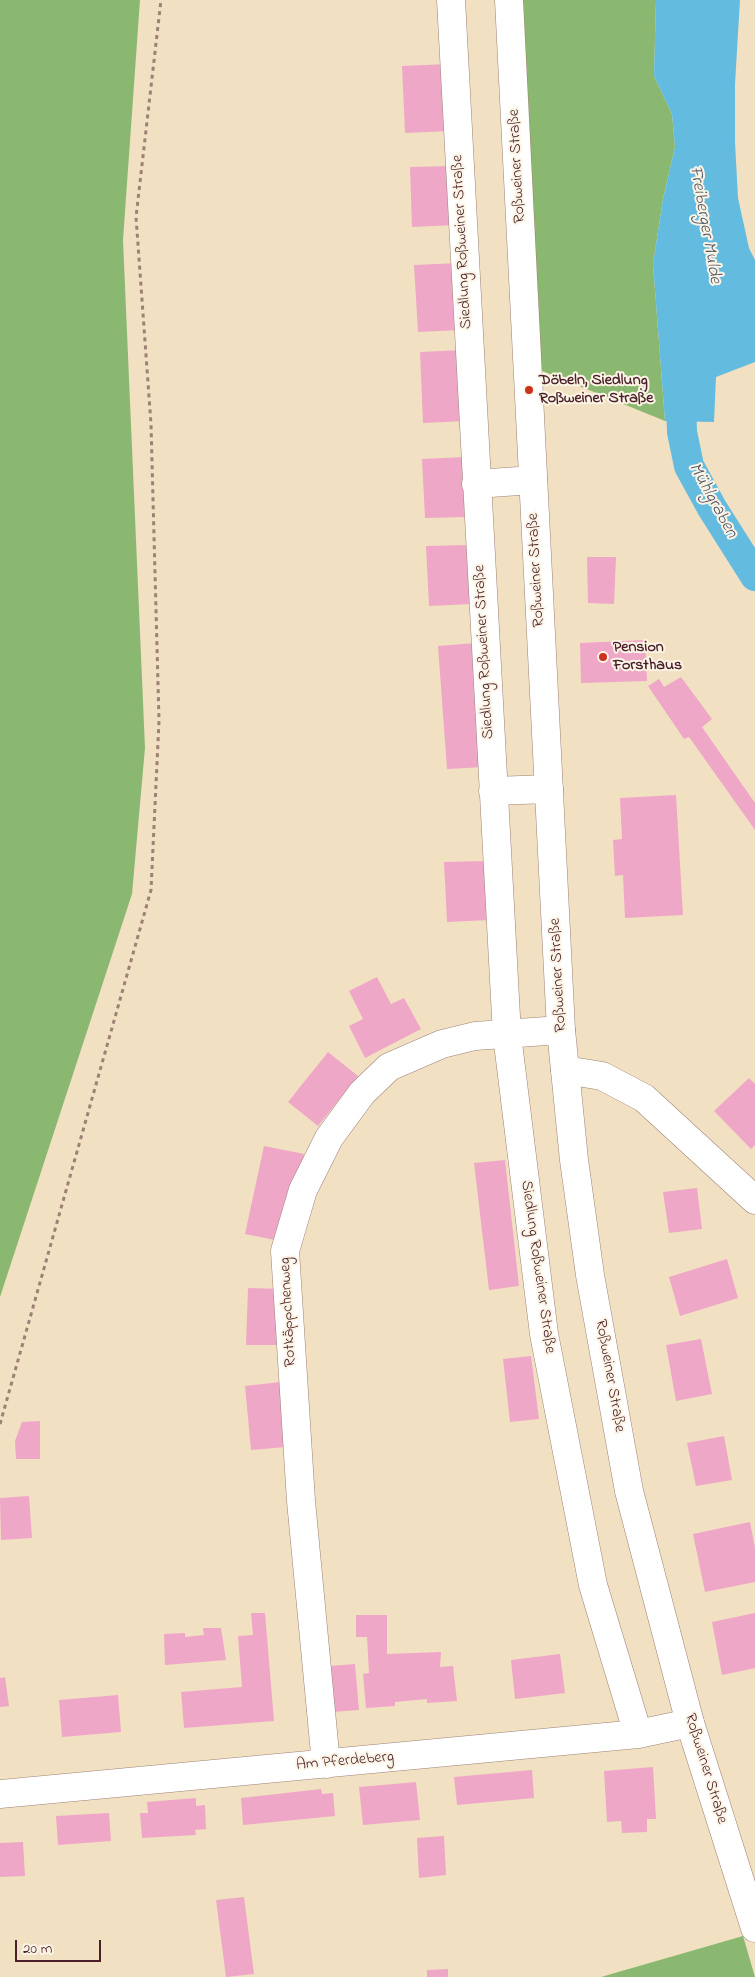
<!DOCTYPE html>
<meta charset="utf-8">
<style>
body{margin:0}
#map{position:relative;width:755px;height:1977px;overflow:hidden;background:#f2e0c2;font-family:"Indie Flower",sans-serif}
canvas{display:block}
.scale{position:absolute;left:15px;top:1940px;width:86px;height:22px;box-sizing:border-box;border:2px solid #4a1f2b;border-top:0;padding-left:6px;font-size:15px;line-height:18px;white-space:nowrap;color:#4a1f2b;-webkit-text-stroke:4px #fcf5e5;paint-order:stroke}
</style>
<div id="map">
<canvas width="755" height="1977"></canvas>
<div class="scale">20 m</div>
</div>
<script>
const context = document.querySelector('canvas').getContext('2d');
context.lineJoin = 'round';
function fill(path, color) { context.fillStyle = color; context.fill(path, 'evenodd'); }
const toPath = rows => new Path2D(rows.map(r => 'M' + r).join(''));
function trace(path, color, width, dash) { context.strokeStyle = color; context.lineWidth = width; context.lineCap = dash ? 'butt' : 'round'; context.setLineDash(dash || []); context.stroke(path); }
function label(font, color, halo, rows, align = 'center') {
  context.font = font + ' "Indie Flower",sans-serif'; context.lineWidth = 4; context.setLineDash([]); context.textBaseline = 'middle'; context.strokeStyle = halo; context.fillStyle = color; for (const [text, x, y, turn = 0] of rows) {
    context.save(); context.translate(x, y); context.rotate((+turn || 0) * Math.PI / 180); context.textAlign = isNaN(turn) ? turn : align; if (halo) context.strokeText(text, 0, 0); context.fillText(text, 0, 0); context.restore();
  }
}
const forest = toPath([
 [0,0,140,0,123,240,145,748,132,894,0,1297],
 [521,0,656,0,654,76,672,114,675,147,663,199,653,264,665,421,540,370],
 [743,1936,755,1977,601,1977]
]);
const water = toPath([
 [656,0,740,0,735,84,735,142,738,198,749,248,755,260,755,362,716,377,714,422,665,421,653,264,663,199,675,147,672,114,654,76]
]);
const canal = toPath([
 [683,381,681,402,682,432,689,466,712,508,755,576]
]);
const building = toPath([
 [447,64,450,131,405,133,402,66],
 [452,166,455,225,412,227,410,167],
 [459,263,462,330,418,332,414,265],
 [463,350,466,421,423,423,420,352],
 [465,457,468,517,425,518,422,459],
 [469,545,472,604,429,606,426,546],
 [587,557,616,557,614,604,588,603],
 [645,640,647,681,581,683,580,643],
 [476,643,485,767,447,769,438,646],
 [681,677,712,719,702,727,755,803,755,830,689,737,684,739,648,686,659,679,664,687],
 [676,795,683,915,625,918,623,875,615,876,613,840,622,839,620,798],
 [487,861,490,920,447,922,444,862],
 [377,977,391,1004,404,998,421,1029,365,1058,349,1026,363,1019,349,991],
 [328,1052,358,1076,318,1126,288,1102],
 [749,1078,755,1084,755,1145,751,1149,714,1111],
 [264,1146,304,1154,285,1242,245,1234],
 [505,1160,519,1286,489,1290,474,1163],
 [697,1188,702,1229,669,1233,663,1192],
 [727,1259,738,1298,680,1316,669,1277],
 [248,1288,283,1289,281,1345,246,1345],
 [701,1339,712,1394,676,1401,666,1345],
 [531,1356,539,1419,510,1422,503,1359],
 [280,1382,286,1447,251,1450,245,1386],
 [40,1421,40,1459,16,1459,15,1441,22,1422],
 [724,1436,732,1480,696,1486,687,1443],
 [29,1496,32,1538,1,1540,0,1498],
 [750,1522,755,1548,755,1582,705,1592,693,1534],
 [251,1613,265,1613,274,1721,184,1728,181,1692,242,1687,238,1636,253,1635],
 [755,1613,755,1668,722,1675,712,1622],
 [356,1615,387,1615,387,1654,441,1652,440,1667,453,1666,457,1701,427,1703,427,1699,395,1702,395,1706,366,1708,363,1674,369,1673,367,1637,356,1637],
 [203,1628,221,1628,226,1660,165,1665,164,1634,185,1633,185,1637,204,1635],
 [560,1654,565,1693,515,1699,511,1660],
 [355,1664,359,1710,333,1712,329,1666],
 [5,1677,9,1706,0,1707,0,1678],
 [118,1695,121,1732,62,1737,59,1700],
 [653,1767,656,1819,647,1819,647,1832,622,1833,621,1821,607,1822,604,1771],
 [532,1770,534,1798,457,1805,454,1777],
 [416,1782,420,1820,363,1825,359,1787],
 [321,1789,322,1794,333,1793,335,1816,243,1825,241,1798],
 [196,1798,196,1806,205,1805,206,1829,195,1830,196,1835,142,1838,140,1813,148,1813,147,1802],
 [109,1813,111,1841,58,1845,56,1816],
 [444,1836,446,1875,419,1878,417,1838],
 [23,1842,25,1876,0,1877,0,1843],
 [244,1897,254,1974,226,1977,216,1900],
 [448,1969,448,1977,427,1977,427,1970]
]);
const path = toPath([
 [0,1424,151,890,159,721,151,424,136,217,161,0]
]);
const minor = toPath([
 [451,0,507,1035,544,1334,593,1585,638,1734],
 [476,484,533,480],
 [493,791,549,789],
 [565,1070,602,1076,644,1098,755,1200],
 [326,1764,301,1501,285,1251,303,1190,329,1138,362,1093,389,1067,442,1044,475,1036,561,1030],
 [0,1794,638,1734,690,1723]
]);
const major = toPath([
 [509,0,561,1030,574,1160,590,1275,629,1491,690,1723,755,1928]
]);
const markers = [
 [529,390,5,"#c8321e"],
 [603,657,5,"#c8321e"]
];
const streetNames = [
 ["Roßweiner Straße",518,166,-93],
 ["Siedlung Roßweiner Straße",463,242,-93],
 ["Roßweiner Straße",537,570,-93],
 ["Siedlung Roßweiner Straße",485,652,-93],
 ["Roßweiner Straße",559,975,-93],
 ["Siedlung Roßweiner Straße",537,1267,82],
 ["Rotkäppchenweg",289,1312,-93],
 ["Roßweiner Straße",609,1376,80],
 ["Am Pferdeberg",345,1762,-5],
 ["Roßweiner Straße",705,1769,73]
];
const poiNames = [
 ["Döbeln, Siedlung",539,381],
 ["Roßweiner Straße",539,399],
 ["Pension",613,648],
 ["Forsthaus",613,666]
];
const waterNames = [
 ["Freiberger Mulde",704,225,80],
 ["Mühlgraben",712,501,61]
];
fill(forest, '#8bb870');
fill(water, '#63bce0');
trace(canal, '#63bce0', 30);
fill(building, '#efa7c7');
trace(minor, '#9e8076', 29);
trace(major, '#9e8076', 29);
trace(path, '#9e8076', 3, [4, 4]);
trace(minor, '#fff', 28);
trace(major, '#fff', 28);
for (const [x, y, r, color] of markers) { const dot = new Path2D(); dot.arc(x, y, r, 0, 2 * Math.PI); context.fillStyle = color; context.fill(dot); trace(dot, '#fcf5e5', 2); }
label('16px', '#4a1f2b', '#fcf5e5', streetNames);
label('bold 16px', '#4a1f2b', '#fcf5e5', poiNames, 'left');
label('italic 18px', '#53566a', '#fcf5e5', waterNames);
</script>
